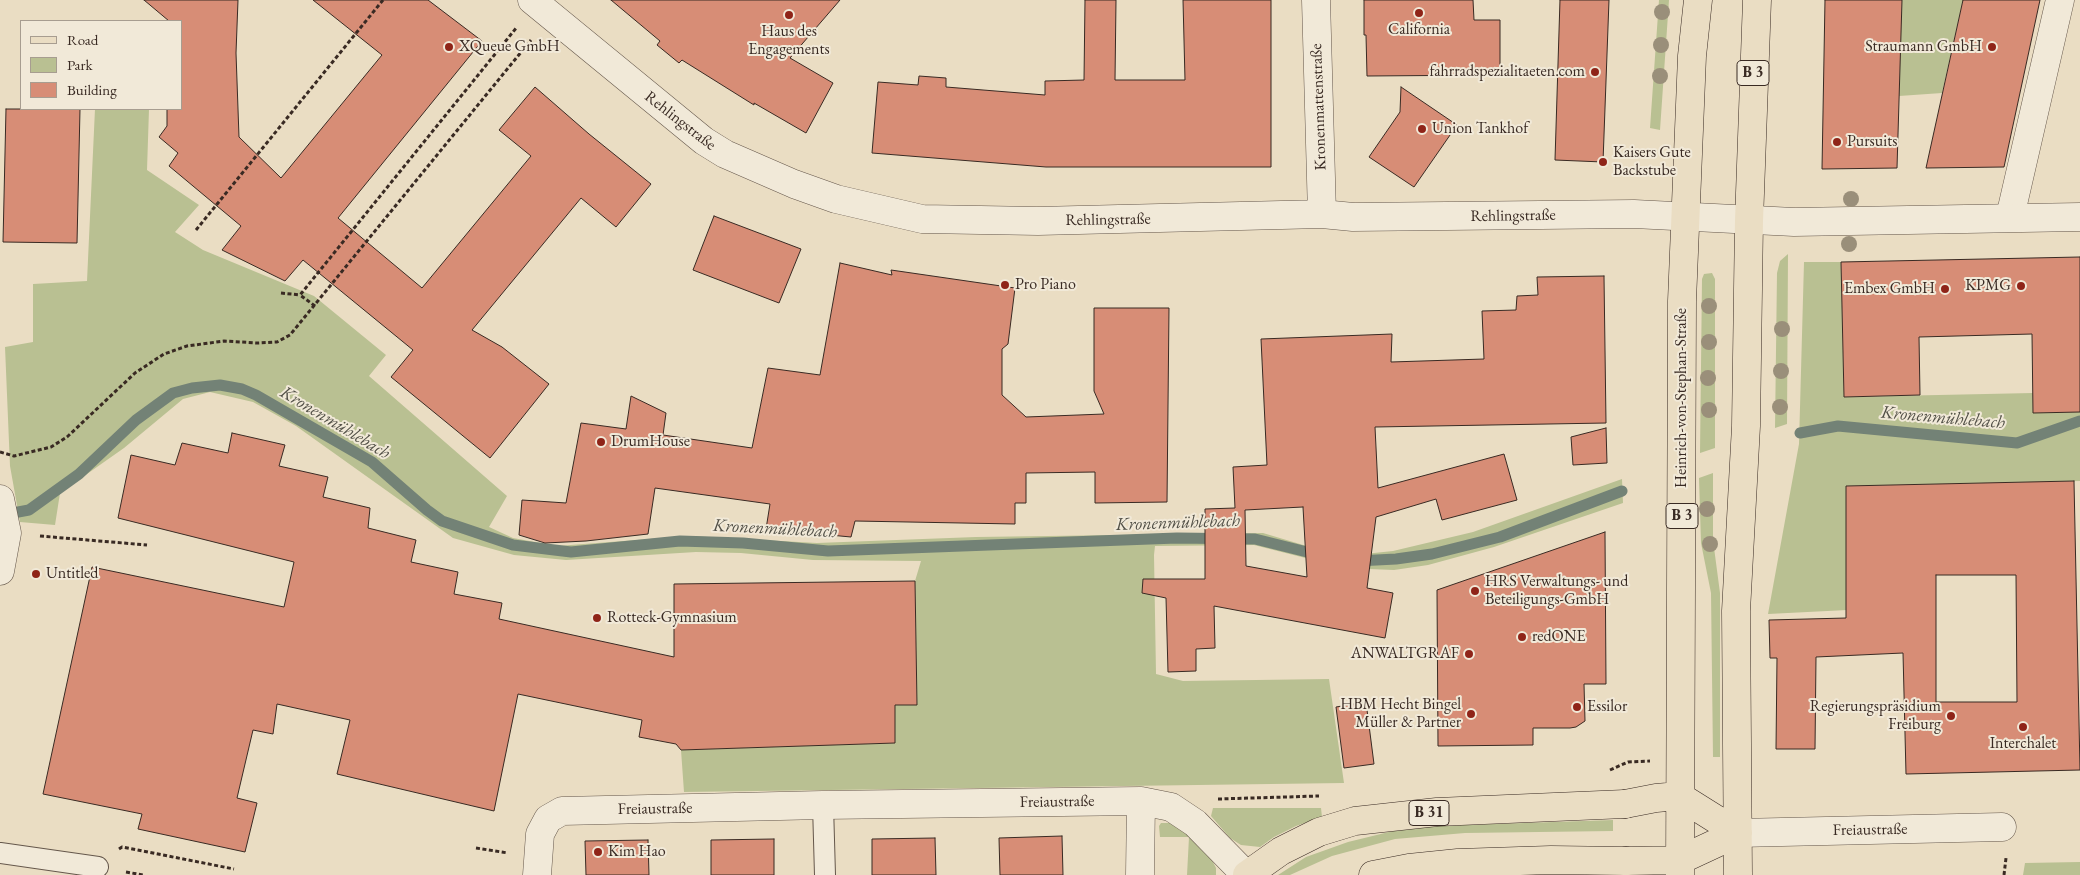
<!DOCTYPE html>
<meta charset="utf-8">
<style>
body{margin:0}
#map{position:relative;width:2080px;height:875px;overflow:hidden;background:#eaddc3;font-family:"EB Garamond",serif}
canvas{display:block}
.legend{position:absolute;left:20px;top:20px;width:162px;height:90px;box-sizing:border-box;background:#f1e9d8;border:1px solid #a79d90;margin:0;padding:6px 9px;list-style:none;font-size:15px;color:#392a23}
.legend li{display:flex;align-items:center;gap:10px;height:25px}
.legend b{width:25px;border:1px solid #a79d90}
</style>
<div id="map">
<canvas width="2080" height="875"></canvas>
<ul class="legend">
<li><b style="height:6px;background:#eaddc3"></b>Road</li>
<li><b style="height:14px;background:#b9c092"></b>Park</li>
<li><b style="height:14px;background:#d78d76"></b>Building</li>
</ul>
</div>
<script>
const context = document.querySelector('canvas').getContext('2d');
context.lineJoin = 'round';
function fill(path, color) { context.fillStyle = color; context.fill(path, 'evenodd'); }
const toPath = rows => new Path2D(rows.map(r => 'M' + r).join(''));
function trace(path, color, width, dash) { context.strokeStyle = color; context.lineWidth = width; context.lineCap = dash ? 'butt' : 'round'; context.setLineDash(dash || []); context.stroke(path); }
function label(font, color, halo, rows, align = 'center') {
  context.font = font + ' "EB Garamond",serif'; context.lineWidth = 4; context.setLineDash([]); context.textBaseline = 'middle'; context.strokeStyle = halo; context.fillStyle = color; for (const [text, x, y, turn = 0] of rows) {
    context.save(); context.translate(x, y); context.rotate((+turn || 0) * Math.PI / 180); context.textAlign = isNaN(turn) ? turn : align; if (halo) context.strokeText(text, 0, 0); context.fillText(text, 0, 0); context.restore();
  }
}
const green = toPath([
 [1659,0,1669,0,1660,130,1650,128],
 [1902,0,1963,0,1942,93,1899,96],
 [95,109,149,109,147,170,199,205,175,232,203,250,314,296,386,355,369,376,507,496,489,527,513,538,557,546,690,536,817,543,976,537,1263,533,1330,553,1355,555,1393,551,1473,532,1622,479,1623,503,1494,547,1428,565,1394,570,1345,568,1254,545,1155,546,1154,555,1156,674,1183,681,1329,679,1344,783,684,792,681,750,895,743,895,705,917,704,915,581,921,561,813,560,741,553,696,552,566,560,514,555,453,538,296,426,253,402,210,392,183,399,124,448,60,493,55,525,20,522,10,466,5,347,33,342,33,284,87,281],
 [1788,254,1787,424,1775,428,1777,273,1780,261],
 [1804,262,1841,262,1844,397,2033,393,2034,413,2080,412,2080,481,1846,486,1846,595,1867,609,1768,614,1799,444],
 [1712,273,1715,279,1715,448,1700,453,1702,279,1704,274],
 [1713,473,1713,540,1720,593,1720,757,1713,757,1711,593,1701,543,1699,478],
 [1213,808,1321,808,1322,817,1296,826,1274,837,1260,847,1241,845,1230,838,1211,816],
 [1613,820,1613,831,1465,833,1395,839,1332,856,1290,875,1278,875,1306,857,1348,842,1393,831,1436,826],
 [1161,823,1176,823,1206,848,1216,868,1216,875,1187,875,1189,837,1160,837,1159,826],
 [2080,862,2080,875,2023,875,2025,863]
]);
const stream = toPath([
 [1800,433,1838,426,2017,443,2080,421],
 [2,515,29,510,79,474,136,420,173,393,192,388,220,385,242,389,256,395,372,462,427,510,442,521,513,545,571,552,680,541,743,543,828,551,1177,538,1255,539,1319,555],
 [1357,561,1396,559,1432,554,1500,537,1622,491]
]);
const building = toPath([
 [144,0,238,0,236,53,239,137,281,178,382,55,313,0,428,0,482,41,338,218,422,288,531,156,499,130,535,87,589,134,651,184,616,227,581,198,472,330,502,347,549,384,490,458,391,377,413,350,303,260,285,281,222,250,241,226,169,166,178,153,159,137,167,126,167,109,181,109,181,21,169,21,144,0],
 [611,0,840,0,790,58,833,83,806,133,754,103,754,105,682,60,679,63,657,45,660,41,611,0],
 [1085,0,1116,0,1115,80,1185,80,1183,0,1271,0,1271,167,1046,167,872,153,878,82,918,85,919,76,946,78,946,87,1045,95,1045,81,1084,80,1085,0],
 [1364,0,1473,0,1474,20,1500,20,1500,75,1367,76,1366,35,1364,35,1364,0],
 [1560,0,1609,0,1603,162,1555,160,1560,0],
 [1825,0,1902,0,1897,168,1822,169,1825,0],
 [1963,0,2040,0,2004,167,1926,168,1963,0],
 [1401,87,1457,125,1414,187,1369,157,1400,112,1401,87],
 [6,109,80,109,77,243,3,242,6,109],
 [714,216,801,249,779,303,693,270,714,216],
 [2080,257,2080,412,2033,413,2032,334,1919,337,1920,395,1844,397,1841,262,2080,257],
 [840,263,892,275,891,270,1015,288,1008,344,1002,349,1002,395,1026,417,1104,414,1094,391,1094,308,1169,308,1167,502,1095,503,1095,472,1026,473,1026,503,1015,503,1015,524,855,521,851,537,766,529,770,504,655,488,648,534,586,541,545,543,519,535,522,500,566,503,581,423,626,429,631,396,666,413,663,435,752,448,768,368,820,375,840,263],
 [1604,276,1606,423,1375,427,1378,488,1504,454,1517,500,1442,520,1436,499,1376,517,1367,588,1393,593,1385,638,1214,606,1215,648,1196,649,1196,671,1168,672,1166,598,1142,593,1143,579,1205,579,1205,509,1235,508,1233,467,1267,465,1261,339,1392,334,1391,362,1484,359,1482,311,1516,310,1517,296,1538,295,1537,277,1604,276],
 [1303,507,1307,577,1246,566,1245,510,1303,507],
 [1606,428,1607,463,1573,465,1571,437,1606,428],
 [232,433,285,445,279,466,328,477,323,497,370,508,368,528,416,540,411,562,458,572,454,594,502,603,499,619,674,657,674,584,915,581,917,705,895,705,895,743,681,750,676,744,639,737,642,720,518,694,494,811,337,774,350,720,277,704,273,734,253,730,237,798,257,803,245,852,138,829,142,814,43,794,92,567,284,607,294,562,118,518,131,455,175,465,182,443,228,453,232,433],
 [2074,481,2080,770,1906,774,1903,653,1816,657,1815,749,1776,749,1777,658,1770,658,1769,620,1846,618,1846,486,2074,481],
 [1936,575,2016,575,2017,702,1936,702,1936,575],
 [1605,532,1606,684,1584,684,1585,721,1576,727,1570,728,1533,728,1533,745,1438,746,1437,590,1605,532],
 [1366,702,1374,764,1344,768,1336,707,1366,702],
 [1062,836,1063,875,1000,875,999,838,1062,836],
 [935,838,936,875,872,875,872,839,935,838],
 [774,839,774,875,711,875,711,840,774,839],
 [648,840,649,875,586,875,585,841,648,840]
]);
const path = toPath([
 [196,230,383,0],
 [281,293,300,295],
 [315,306,300,295,517,27],
 [0,452,14,456,51,447,67,437,135,373,164,354,187,346,224,341,257,343,277,342,290,335,531,40],
 [40,536,147,545],
 [1610,770,1628,762,1650,761],
 [1218,799,1319,796],
 [476,848,508,853],
 [119,849,122,847,234,869],
 [126,872,143,875],
 [2004,875,2006,858]
]);
const service = toPath([
 [823,805,825,875],
 [0,853,98,867]
]);
const pedestrian = toPath([
 [2010,217,2060,0]
]);
const minor = toPath([
 [532,0,704,141,725,154,794,184,836,199,922,219,1038,221,1322,214,1353,217,1634,214,1794,222,2080,217],
 [1316,0,1322,214],
 [0,499,7,533,0,571],
 [1738,833,2002,827],
 [537,875,540,834,548,819,562,811,823,805,1141,801,1171,807,1195,823,1246,875],
 [1140,875,1141,801]
]);
const primary = toPath([
 [1625,804,1656,798,1679,796,1738,833],
 [1626,861,1680,860,1738,833],
 [1680,875,1682,301,1692,56,1698,0],
 [1738,875,1736,611,1746,426,1749,221,1757,0]
]);
const trunk = toPath([
 [1247,875,1281,851,1319,832,1355,821,1437,812,1625,804],
 [1373,875,1409,868,1458,863,1551,860,1626,861]
]);
const trees = [
 [1662,12],
 [1661,45],
 [1660,76],
 [1851,199],
 [1849,244],
 [1709,306],
 [1782,329],
 [1709,342],
 [1781,371],
 [1708,378],
 [1780,407],
 [1709,410],
 [1707,509],
 [1710,544]
];
const markers = [
 [1419,13,5,"#8f2418"],
 [789,15,5,"#8f2418"],
 [449,47,5,"#8f2418"],
 [1992,47,5,"#8f2418"],
 [1595,72,5,"#8f2418"],
 [1422,129,5,"#8f2418"],
 [1837,142,5,"#8f2418"],
 [1603,162,5,"#8f2418"],
 [1005,285,5,"#8f2418"],
 [2021,286,5,"#8f2418"],
 [1945,289,5,"#8f2418"],
 [601,442,5,"#8f2418"],
 [36,574,5,"#8f2418"],
 [1475,591,5,"#8f2418"],
 [597,618,5,"#8f2418"],
 [1522,637,5,"#8f2418"],
 [1469,654,5,"#8f2418"],
 [1577,707,5,"#8f2418"],
 [1471,714,5,"#8f2418"],
 [1951,716,5,"#8f2418"],
 [2023,727,5,"#8f2418"],
 [598,852,5,"#8f2418"]
];
const shields = [
 [1753,73,32],
 [1682,516,32],
 [1429,813,40]
];
const shieldNames = [
 ["B 3",1753,73],
 ["B 3",1682,516],
 ["B 31",1429,813]
];
const poiNames = [
 ["California",1419,30,"center"],
 ["Haus des",789,32,"center"],
 ["Engagements",789,50,"center"],
 ["XQueue GmbH",459,47],
 ["Straumann GmbH",1982,47,"right"],
 ["fahrradspezialitaeten.com",1585,72,"right"],
 ["Union Tankhof",1432,129],
 ["Pursuits",1847,142],
 ["Kaisers Gute",1613,153],
 ["Backstube",1613,171],
 ["Pro Piano",1015,285],
 ["KPMG",2011,286,"right"],
 ["Embex GmbH",1935,289,"right"],
 ["DrumHouse",611,442],
 ["Untitled",46,574],
 ["HRS Verwaltungs- und",1485,582],
 ["Beteiligungs-GmbH",1485,600],
 ["Rotteck-Gymnasium",607,618],
 ["redONE",1532,637],
 ["ANWALTGRAF",1459,654,"right"],
 ["HBM Hecht Bingel",1461,705,"right"],
 ["Müller & Partner",1461,723,"right"],
 ["Essilor",1587,707],
 ["Regierungspräsidium",1941,707,"right"],
 ["Freiburg",1941,725,"right"],
 ["Interchalet",2023,744,"center"],
 ["Kim Hao",608,852]
];
const streetNames = [
 ["Kronenmattenstraße",1319,107,-92],
 ["Rehlingstraße",680,121,38],
 ["Rehlingstraße",1513,216,-1],
 ["Rehlingstraße",1108,220,-1],
 ["Heinrich-von-Stephan-Straße",1682,398,-90],
 ["Freiaustraße",1057,802,-1],
 ["Freiaustraße",655,809,-1],
 ["Freiaustraße",1870,830,-1]
];
const waterNames = [
 ["Kronenmühlebach",1943,418,5],
 ["Kronenmühlebach",335,423,31],
 ["Kronenmühlebach",1178,523,-2],
 ["Kronenmühlebach",775,529,3]
];
fill(green, '#b9c092');
trace(stream, '#738276', 11);
fill(building, '#d78d76');
trace(building, '#392a23', 1);
trace(service, '#65574b', 22);
trace(pedestrian, '#65574b', 29);
trace(minor, '#65574b', 29);
trace(primary, '#392a23', 29);
trace(trunk, '#392a23', 29);
trace(path, '#392a23', 3, [4, 2.5]);
trace(service, '#f1e9d8', 20);
trace(pedestrian, '#f1e9d8', 28);
trace(minor, '#f1e9d8', 28);
trace(primary, '#eaddc3', 28);
trace(trunk, '#eaddc3', 28);
context.fillStyle = '#9a8f7a';
for (const [x, y] of trees) { context.beginPath(); context.arc(x, y, 8, 0, 2 * Math.PI); context.fill(); }
for (const [x, y, r, color] of markers) { const dot = new Path2D(); dot.arc(x, y, r, 0, 2 * Math.PI); context.fillStyle = color; context.fill(dot); trace(dot, '#f1e9d8', 2); }
for (const [x, y, w] of shields) { const box = new Path2D(); box.roundRect(x - w / 2, y - 12.5, w, 25, 4); context.fillStyle = '#f1e9d8'; context.fill(box); trace(box, '#392a23', 1); }
label('bold 15px', '#392a23', null, shieldNames);
label('16px', '#392a23', '#f1e9d8', poiNames, 'left');
label('16px', '#392a23', '#f1e9d8', streetNames);
label('italic 18px', '#514f46', '#f1e9d8', waterNames);
</script>
